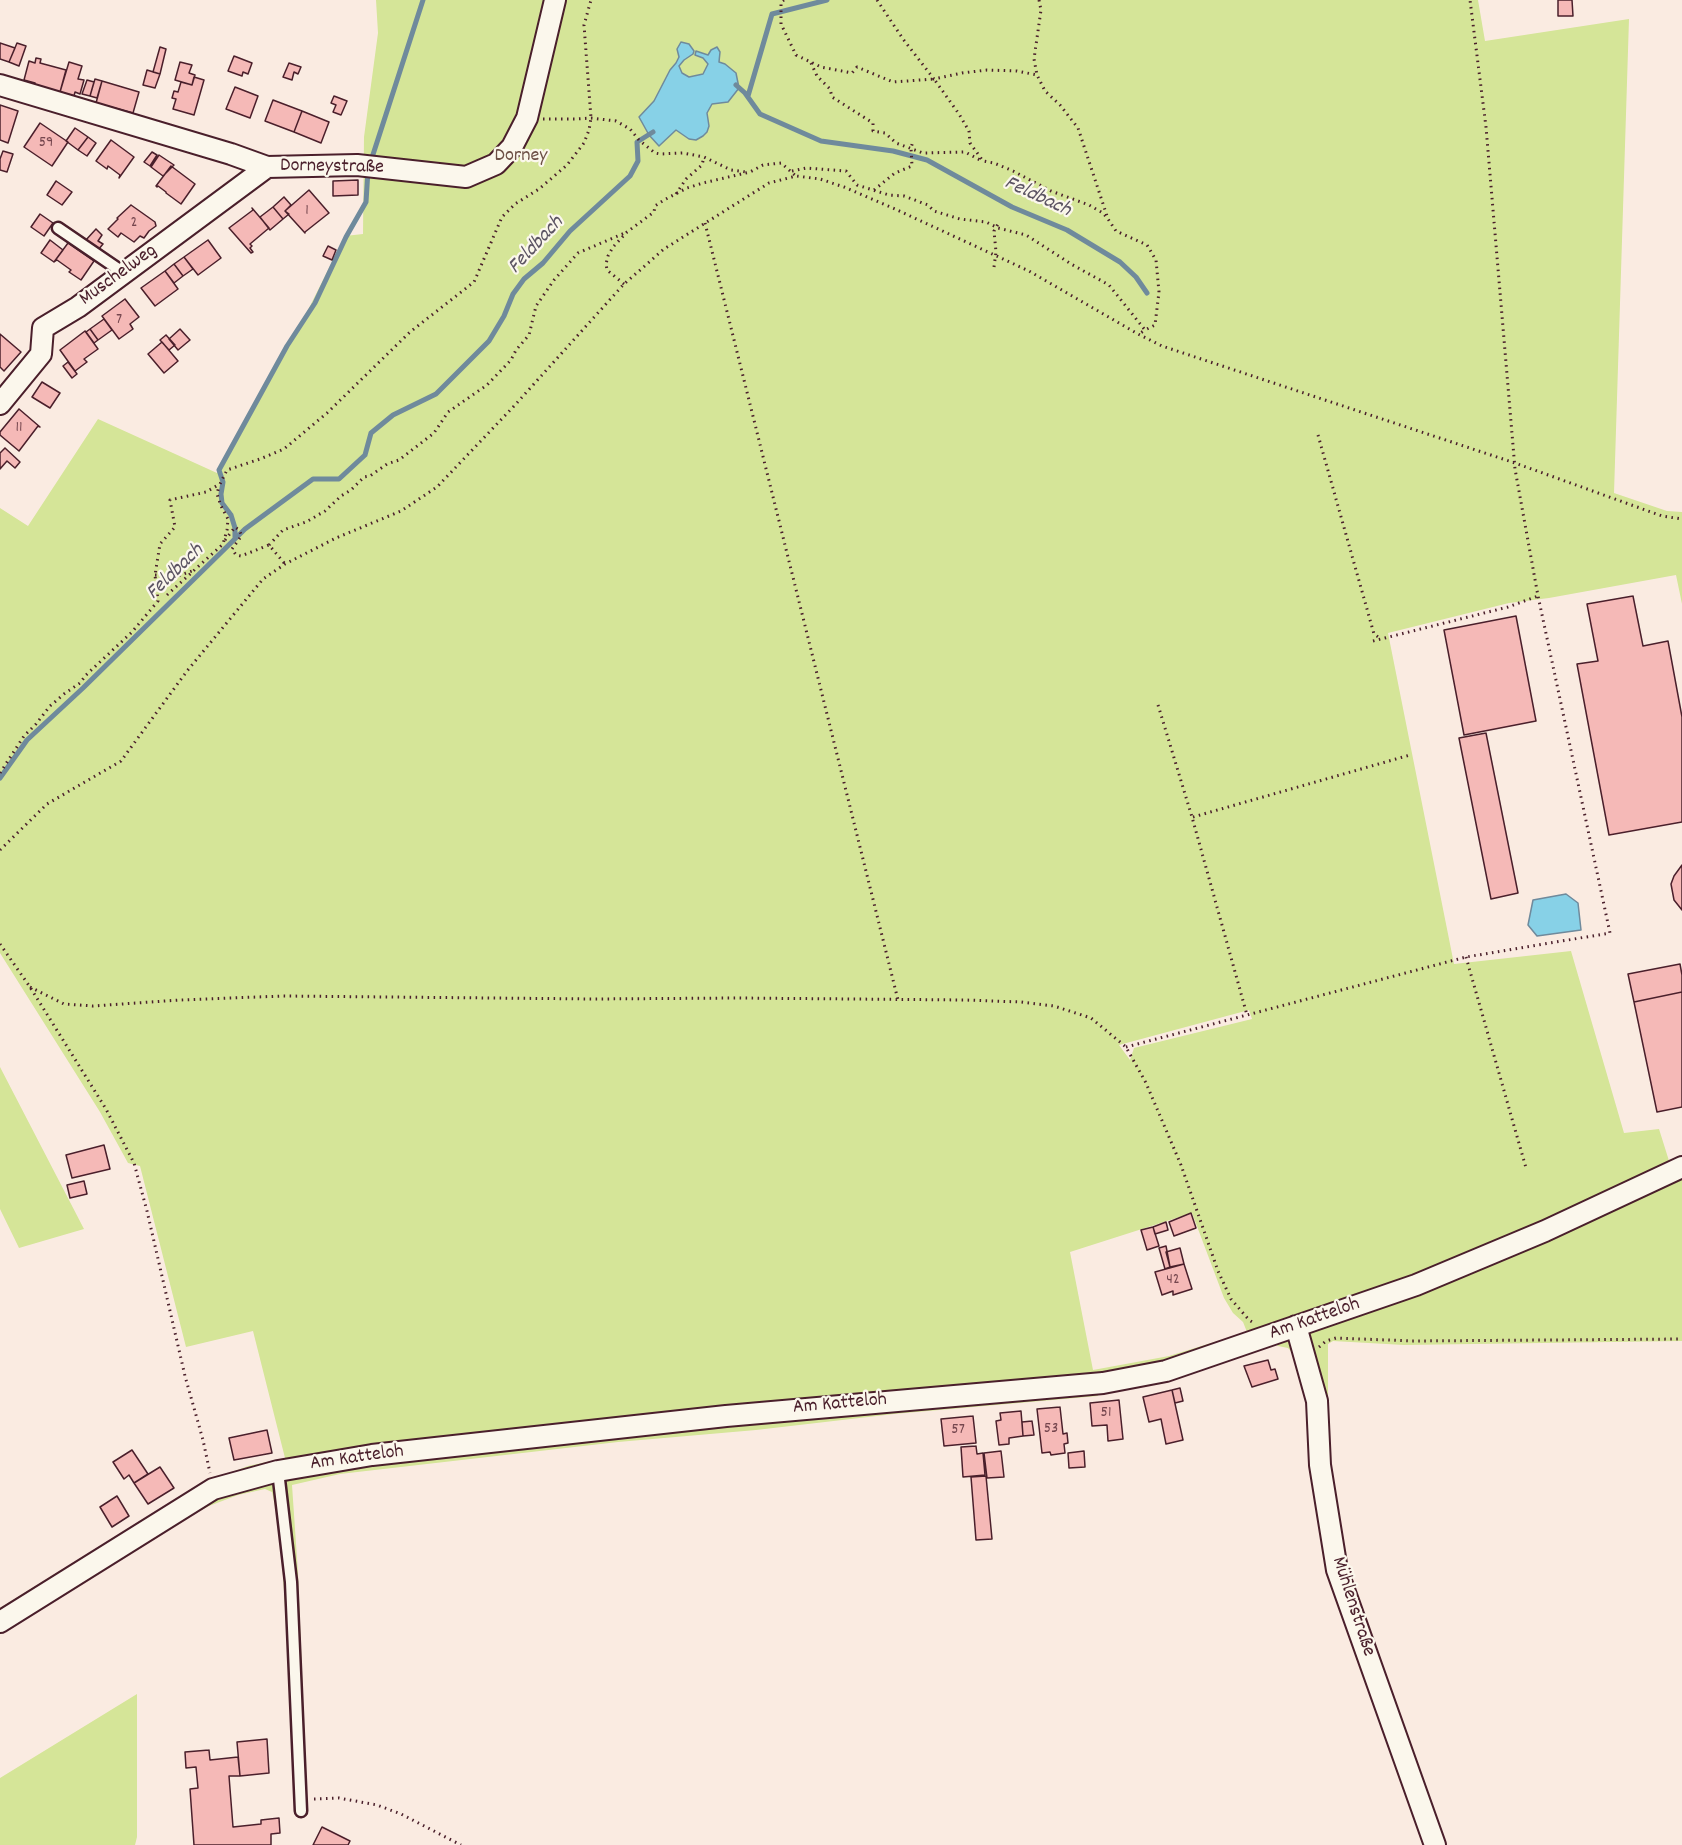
<!DOCTYPE html>
<meta charset="utf-8">
<style>
body{margin:0}
canvas{display:block;background:#faebe1}
</style>
<canvas width="1682" height="1845"></canvas>
<script>
const context = document.querySelector('canvas').getContext('2d');
context.lineJoin = 'round';
function fill(path, color) { context.fillStyle = color; context.fill(path, 'evenodd'); }
const toPath = rows => new Path2D(rows.map(r => 'M' + r).join(''));
function trace(path, color, width, dash) { context.strokeStyle = color; context.lineWidth = width; context.lineCap = dash ? 'butt' : 'round'; context.setLineDash(dash || []); context.stroke(path); }
function label(font, color, halo, rows, align = 'center') {
  context.font = font + ' Dekko,sans-serif'; context.lineWidth = 4.5; context.setLineDash([]); context.textBaseline = 'middle'; context.strokeStyle = halo; context.fillStyle = color; for (const [text, x, y, turn = 0] of rows) {
    context.save(); context.translate(x, y); context.rotate((+turn || 0) * Math.PI / 180); context.textAlign = isNaN(turn) ? turn : align; if (halo) context.strokeText(text, 0, 0); context.fillText(text, 0, 0); context.restore();
  }
}
const green = toPath([
 [376,0,1478,0,1485,41,1629,19,1614,493,1667,511,1682,512,1682,604,1676,575,1549,598,1509,603,1388,633,1454,964,1571,951,1624,1133,1659,1129,1670,1164,1682,1160,1682,1341,1404,1345,1333,1341,1328,1344,1328,1466,1342,1557,1425,1845,1331,1585,1311,1468,1308,1405,1294,1355,1288,1348,1278,1346,1261,1333,1205,1353,1094,1376,1098,1396,894,1414,756,1430,618,1442,340,1474,292,1485,298,1573,303,1699,291,1700,280,1530,272,1492,265,1489,238,1495,209,1506,170,1527,0,1634,0,1608,199,1485,248,1466,285,1458,253,1331,186,1347,140,1166,128,1163,100,1112,0,953,0,508,28,526,98,419,217,473,261,391,308,310,345,236,363,234,364,137,378,33],
 [1249,1010,1252,1019,1134,1048,1130,1060,1119,1045],
 [1192,1213,1224,1298,1233,1313,1243,1322,1247,1332,1169,1356,1093,1370,1070,1252],
 [0,1067,84,1229,19,1248,0,1209],
 [137,1694,137,1837,135,1845,0,1845,0,1778]
]);
const water = toPath([
 [681,42,689,44,694,51,693,54,684,60,679,66,682,73,689,77,703,74,708,64,703,58,695,55,696,51,708,55,711,50,717,47,720,52,719,62,725,64,736,73,739,88,728,102,712,104,707,113,709,126,707,132,703,136,696,140,689,139,676,130,659,146,649,135,639,117,654,101,670,70,676,63,679,57,677,49,681,42],
 [1566,894,1578,903,1581,930,1537,936,1528,925,1533,900,1566,894]
]);
const stream = toPath([
 [736,85,745,93,760,114,821,141,893,151,927,160,1012,207,1067,230,1120,262,1136,277,1147,293],
 [748,96,772,14,827,0],
 [235,538,235,528,231,515,222,503,221,494,223,482,219,470,287,346,315,303,346,237,366,202,368,170,423,0],
 [0,778,27,740,83,688,245,529,313,479,339,479,365,455,371,433,393,415,436,394,489,341,504,316,513,294,524,279,543,263,570,231,630,176,638,161,637,142,653,132]
]);
const building = toPath([
 [1558,0,1572,0,1573,16,1558,16,1558,0],
 [0,43,15,48,9,62,0,59,0,43],
 [17,43,26,46,19,66,9,62,17,43],
 [160,47,166,49,160,74,153,72,160,47],
 [234,56,252,63,248,74,243,72,242,76,228,71,234,56],
 [36,58,41,59,40,63,66,70,60,92,34,85,35,83,24,80,29,61,35,63,36,58],
 [69,62,82,66,78,79,84,80,80,94,75,92,74,96,60,92,69,62],
 [180,62,192,65,189,73,195,75,192,85,175,80,180,62],
 [289,63,301,67,298,74,294,72,292,80,283,77,289,63],
 [147,70,160,74,155,88,143,85,147,70],
 [194,77,204,80,194,115,173,109,176,99,172,98,174,91,178,92,181,82,192,85,194,77],
 [95,79,102,81,97,98,90,96,95,79],
 [87,80,94,82,90,96,82,94,87,80],
 [102,81,139,92,133,113,96,103,102,81],
 [235,87,258,96,250,118,226,109,235,87],
 [334,96,347,101,341,115,333,112,336,105,331,103,334,96],
 [273,100,302,111,294,132,265,121,273,100],
 [0,105,18,111,8,143,0,140,0,105],
 [302,111,329,122,321,143,294,132,302,111],
 [40,123,68,142,52,166,24,147,40,123],
 [75,128,88,137,78,150,66,141,75,128],
 [88,137,96,143,87,156,78,150,88,137],
 [111,140,134,157,119,178,120,175,108,166,107,169,96,161,111,140],
 [3,151,13,154,7,172,0,170,0,159,3,151],
 [152,152,157,155,150,166,144,162,152,152],
 [159,155,174,165,163,176,151,167,159,155],
 [171,166,195,184,181,204,166,193,166,192,158,186,157,187,156,186,171,166],
 [358,180,358,195,333,196,333,181,358,180],
 [56,181,72,192,62,205,47,195,56,181],
 [309,190,329,213,305,232,305,233,285,211,309,190],
 [284,197,291,205,285,211,289,214,283,219,273,207,284,197],
 [131,205,155,222,156,226,149,231,144,238,140,236,134,242,121,233,118,237,108,229,118,219,117,218,131,205],
 [273,207,283,219,270,230,260,217,273,207],
 [252,208,269,228,250,244,252,246,250,248,253,252,251,253,229,228,253,210,252,208],
 [40,214,53,223,44,236,31,227,40,214],
 [96,229,102,235,98,241,103,244,98,250,85,241,96,229],
 [50,240,63,250,54,262,41,253,50,240],
 [208,240,221,258,198,275,184,257,208,240],
 [68,243,94,261,81,280,69,272,71,270,57,260,54,262,68,243],
 [328,246,336,250,332,260,323,256,328,246],
 [184,257,193,269,183,276,174,264,184,257],
 [174,264,183,276,174,283,165,271,174,264],
 [165,271,178,289,155,306,141,288,165,271],
 [125,299,139,317,130,324,133,329,119,339,102,316,125,299],
 [104,319,112,330,98,340,90,329,104,319],
 [90,329,98,340,94,343,86,332,90,329],
 [180,329,190,340,178,350,169,339,180,329],
 [85,331,98,349,84,359,87,362,75,371,60,350,85,331],
 [0,334,21,352,4,371,0,367,0,334],
 [166,335,175,345,169,350,160,340,166,335],
 [162,342,178,361,164,373,148,354,162,342],
 [68,362,77,374,72,378,63,366,68,362],
 [42,382,60,393,50,408,32,397,42,382],
 [19,409,40,427,38,426,19,451,0,435,0,432,19,409],
 [5,448,20,462,15,468,7,461,0,469,0,453,5,448],
 [1633,596,1643,646,1668,641,1682,717,1682,822,1609,835,1577,664,1598,661,1587,604,1633,596],
 [1516,616,1536,721,1464,735,1444,630,1516,616],
 [1486,733,1518,893,1491,899,1459,738,1486,733],
 [1682,865,1682,910,1674,900,1671,884,1674,876,1682,865],
 [1680,964,1682,975,1682,992,1634,1002,1628,974,1680,964],
 [1682,992,1682,1107,1657,1112,1634,1002,1682,992],
 [104,1145,110,1169,72,1178,66,1155,104,1145],
 [84,1181,87,1194,70,1198,67,1185,84,1181],
 [1191,1213,1196,1228,1174,1236,1169,1222,1191,1213],
 [1166,1222,1168,1230,1155,1234,1153,1227,1166,1222],
 [1153,1227,1159,1246,1147,1250,1141,1230,1153,1227],
 [1166,1246,1170,1267,1165,1269,1159,1248,1166,1246],
 [1180,1248,1184,1264,1170,1267,1166,1252,1180,1248],
 [1184,1264,1192,1289,1173,1295,1173,1291,1162,1295,1155,1272,1184,1264],
 [1268,1360,1271,1370,1275,1369,1278,1379,1252,1387,1244,1366,1268,1360],
 [1180,1388,1183,1401,1175,1403,1172,1390,1180,1388],
 [1172,1390,1183,1440,1166,1444,1161,1419,1149,1422,1143,1397,1172,1390],
 [1119,1400,1123,1439,1108,1441,1107,1425,1092,1426,1090,1403,1119,1400],
 [1060,1407,1063,1434,1067,1433,1068,1443,1064,1444,1065,1453,1051,1455,1050,1452,1042,1453,1037,1409,1060,1407],
 [1021,1411,1023,1436,1009,1438,1009,1444,999,1445,996,1421,1001,1420,1000,1413,1021,1411],
 [973,1416,976,1443,944,1446,941,1419,973,1416],
 [1032,1421,1034,1435,1023,1436,1022,1422,1032,1421],
 [267,1430,272,1453,234,1460,229,1438,267,1430],
 [976,1446,977,1454,983,1453,985,1475,963,1477,961,1447,976,1446],
 [132,1450,148,1474,134,1483,129,1475,124,1479,113,1462,132,1450],
 [1001,1451,1004,1477,987,1478,984,1453,1001,1451],
 [1084,1451,1085,1467,1069,1468,1068,1453,1084,1451],
 [160,1467,174,1488,148,1504,134,1483,160,1467],
 [986,1476,992,1539,976,1540,971,1477,986,1476],
 [117,1496,129,1516,112,1527,100,1507,117,1496],
 [267,1739,269,1773,240,1776,237,1742,267,1739],
 [209,1750,210,1760,238,1757,240,1776,229,1776,233,1827,261,1824,261,1820,279,1818,280,1833,271,1834,271,1845,194,1845,190,1789,198,1788,196,1767,186,1768,185,1752,209,1750],
 [322,1827,350,1841,348,1845,313,1845,322,1827]
]);
const path = toPath([
 [784,0,781,2,781,24,796,55,821,67,852,73,857,67,893,82,934,79,959,114,969,131,970,143,983,161,994,163,1013,171,1051,191,1089,205,1103,213,1108,219],
 [877,0,903,39,934,79,962,73,987,70,1017,71,1037,75],
 [1039,0,1041,10,1034,59,1037,75,1045,91,1060,105,1078,128,1108,219,1116,231,1147,245,1156,260,1159,292,1155,325,1145,330],
 [811,63,817,76,830,89,832,97,873,123,873,131,885,133,896,143,923,153,965,152,982,161],
 [543,119,576,119,591,118,616,121,630,129,639,140,655,153,660,154,683,153,704,157,731,170,746,172],
 [792,171,806,168,846,171,857,185,889,195,904,196,928,205,934,211,960,219,986,222,998,228,1026,235,1071,264,1109,285,1145,330,1139,334],
 [874,190,895,173,912,166,911,148,913,141],
 [676,194,686,179,702,165,704,157],
 [705,223,898,1000],
 [994,267,996,252,994,231,999,222],
 [624,284,607,270,606,264,608,256,613,247,627,232,654,212,655,206,664,200,687,188,703,183,750,172,763,165,781,163,796,176],
 [1318,435,1374,634,1381,639],
 [225,540,235,527,239,530,241,534,240,538,232,549,236,555,241,556,269,545,285,564],
 [269,545,283,530,306,522,325,511,341,496,351,490,364,477,370,476,387,464,399,460,434,433,448,412,487,385,511,360,516,350,529,335,536,306,554,280,578,253,627,232],
 [155,575,178,576,192,571],
 [167,595,223,544,227,530,228,519,221,506,217,494,219,486],
 [1373,641,1508,607,1538,596],
 [1158,705,1192,817,1247,1015],
 [0,773,24,736,36,724,50,706,64,694,80,683,86,675,132,632,158,601,155,575,160,544,175,527,170,500,206,492,220,484,227,470,260,459,284,449,327,413,410,332,474,282,502,217,515,204,539,189,567,165,584,143,589,130,591,118,584,25,591,0],
 [1193,817,1410,755],
 [0,850,47,804,121,761,187,671,263,579,285,564,336,538,401,511,437,487,515,405,624,284,639,271,664,249,769,183,796,176,820,179,844,187,895,209,1029,271,1138,334,1162,346,1515,463,1662,516,1682,519],
 [0,944,30,987,106,1109,134,1163,147,1211,185,1376,203,1440,210,1473],
 [1466,957,1526,1168],
 [30,987,64,1004,93,1006,180,1000,283,996,595,999,739,998,965,1000,1021,1002,1054,1006,1091,1018,1126,1047,1146,1083,1181,1165,1218,1271,1231,1299,1249,1320,1254,1323],
 [1126,1047,1466,957,1610,933,1538,596,1515,469,1486,127,1470,0],
 [1319,1347,1326,1341,1336,1338,1412,1341,1682,1339],
 [314,1799,339,1798,377,1805,401,1814,461,1845]
]);
const service = toPath([
 [58,228,124,273],
 [278,1471,291,1582,301,1811]
]);
const minor = toPath([
 [0,85,231,154,267,167,357,165,466,177,496,164,512,147,527,118,555,0],
 [0,404,41,354,43,328,78,307,267,167],
 [1296,1326,1317,1401,1320,1465,1337,1570,1435,1845],
 [0,1622,213,1489,278,1471,372,1455,726,1416,1103,1383,1166,1371,1416,1285,1545,1231,1682,1167]
]);
const numberNames = [
 ["59",46,144],
 ["1",307,212],
 ["2",134,224],
 ["7",119,321],
 ["11",19,429],
 ["42",1173,1281],
 ["51",1106,1414],
 ["53",1051,1430],
 ["57",958,1431]
];
const parkNames = [
 ["Dorney",521,157]
];
const streetNames = [
 ["Dorneystraße",332,168,1],
 ["Muschelweg",119,276,-36],
 ["Am Katteloh",1315,1320,-19],
 ["Am Katteloh",840,1405,-5],
 ["Am Katteloh",357,1459,-8],
 ["Mühlenstraße",1352,1607,72]
];
const waterNames = [
 ["Feldbach",1037,198,25],
 ["Feldbach",537,246,-47],
 ["Feldbach",176,573,-44]
];
fill(green, '#d5e598');
fill(water, '#87d1e7');
trace(water, '#6f8a9c', 1.5);
trace(stream, '#6f8a9c', 5);
fill(building, '#f5b9b7');
trace(building, '#4a1f2b', 1.5);
trace(service, '#4a1f2b', 15);
trace(minor, '#4a1f2b', 24);
trace(path, '#4a1f2b', 3, [1.5, 4.5]);
trace(service, '#fbf7ec', 10);
trace(minor, '#fbf7ec', 20);
label('16px', '#75464e', null, numberNames);
label('20px', '#6d5046', '#fbf7ec', parkNames);
label('20px', '#4a1f2b', '#fbf7ec', streetNames);
label('italic 21px', '#5c5463', '#fbf7ec', waterNames);
</script>
